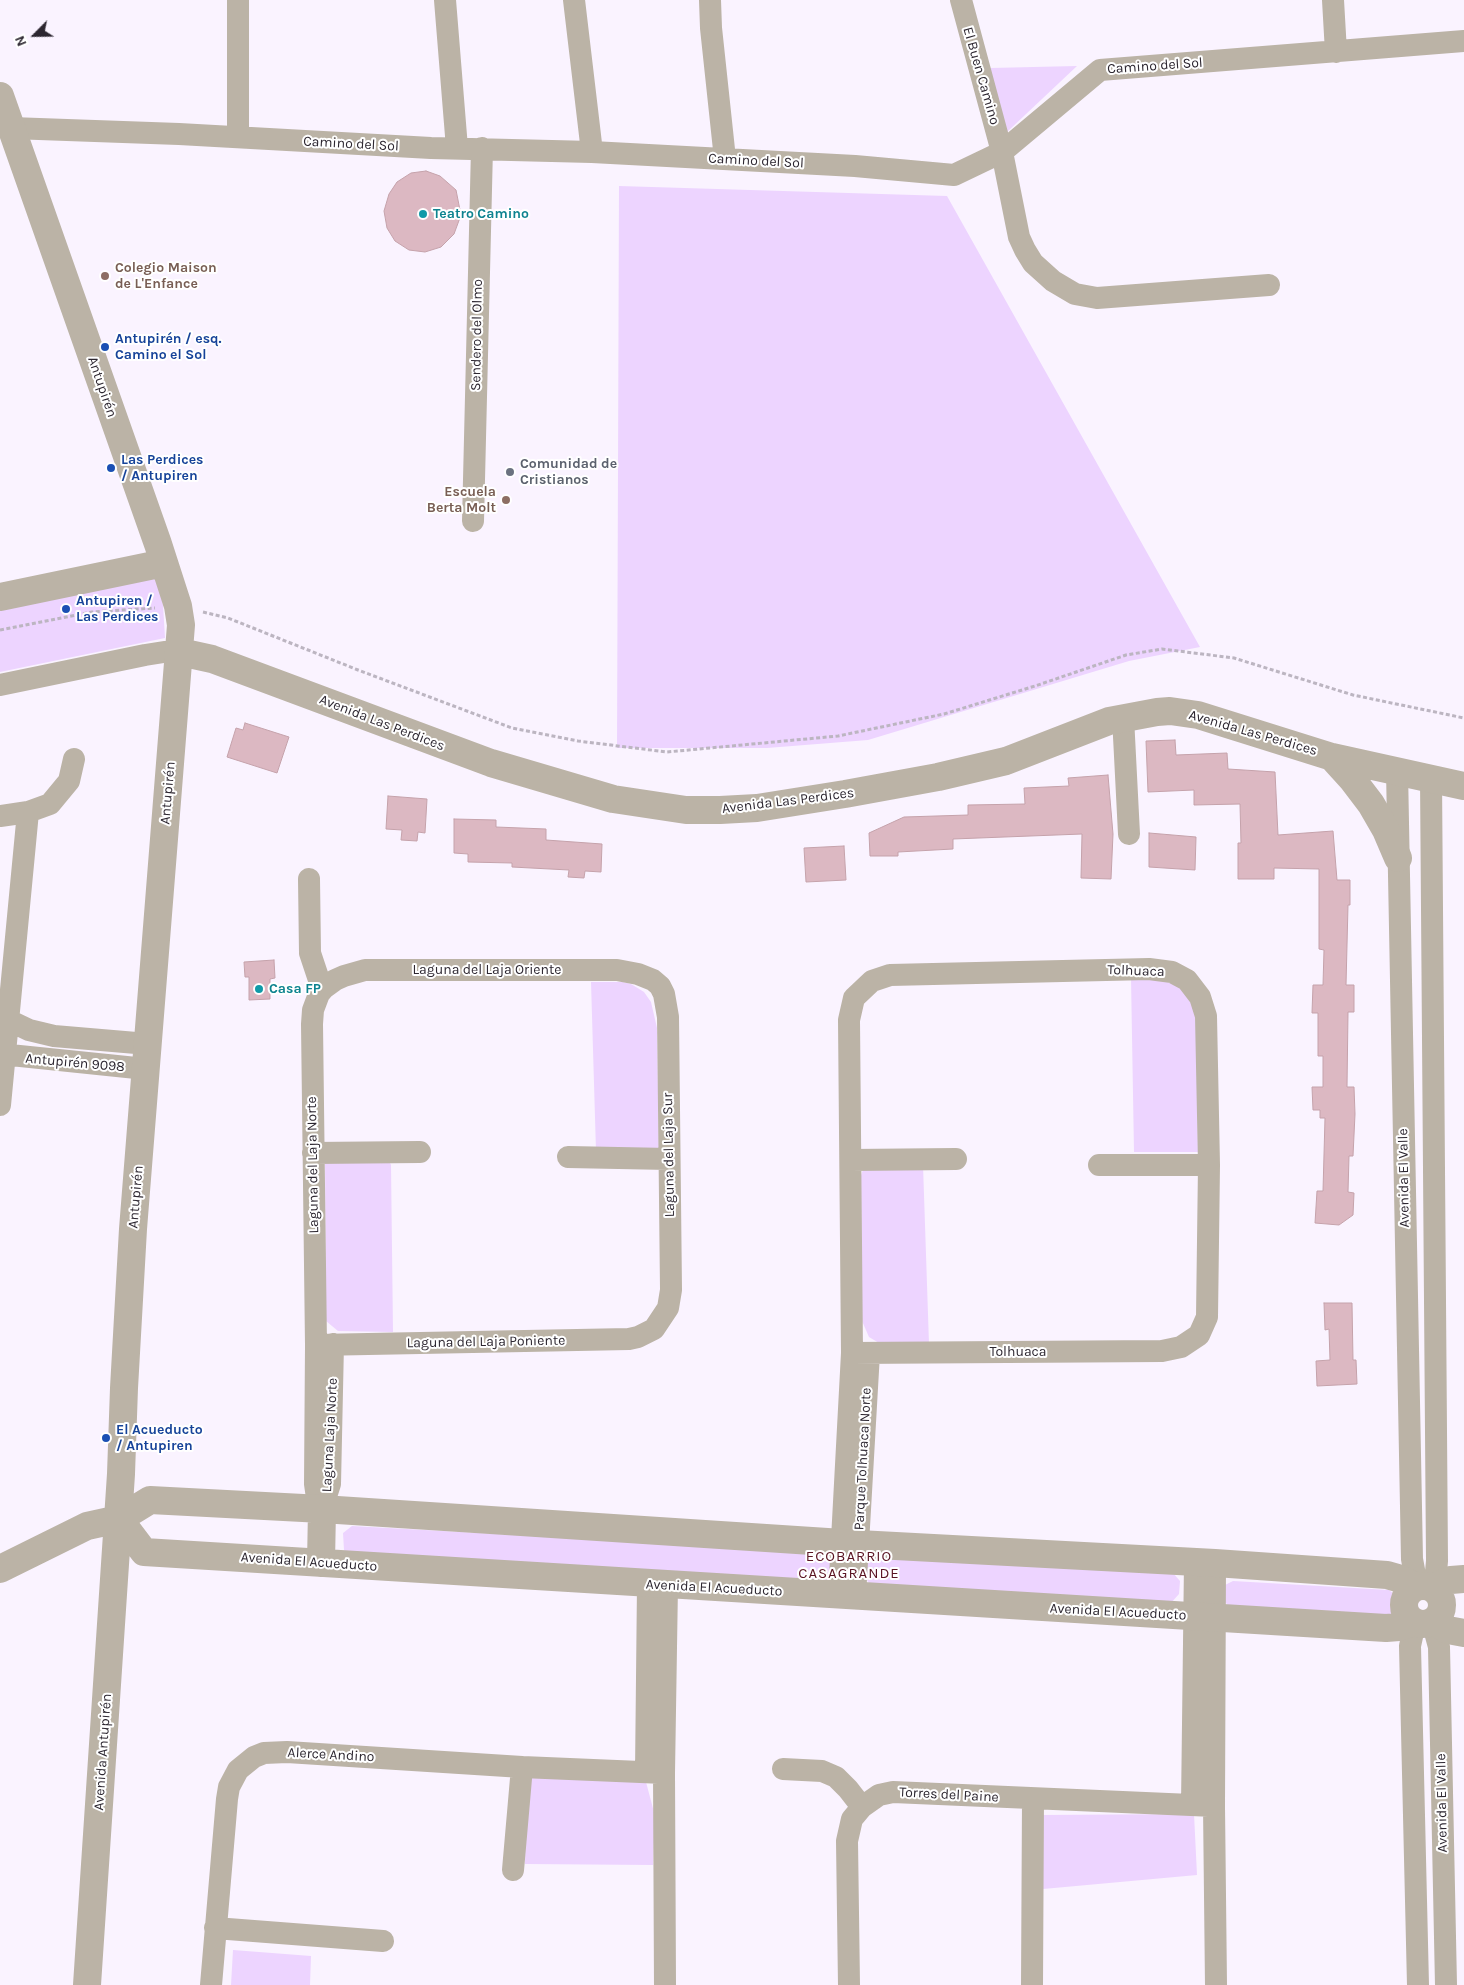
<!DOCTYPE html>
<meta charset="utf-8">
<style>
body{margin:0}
#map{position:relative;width:1464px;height:1985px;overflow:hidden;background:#faf3ff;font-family:Karla,sans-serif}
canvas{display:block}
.north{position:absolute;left:10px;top:10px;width:50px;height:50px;-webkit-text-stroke:4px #fff;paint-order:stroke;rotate:247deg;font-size:14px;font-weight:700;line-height:20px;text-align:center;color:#2c2630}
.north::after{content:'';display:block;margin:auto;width:18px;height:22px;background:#2c2630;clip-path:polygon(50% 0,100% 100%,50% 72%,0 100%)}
</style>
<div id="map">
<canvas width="1464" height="1985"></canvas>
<div class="north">N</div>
</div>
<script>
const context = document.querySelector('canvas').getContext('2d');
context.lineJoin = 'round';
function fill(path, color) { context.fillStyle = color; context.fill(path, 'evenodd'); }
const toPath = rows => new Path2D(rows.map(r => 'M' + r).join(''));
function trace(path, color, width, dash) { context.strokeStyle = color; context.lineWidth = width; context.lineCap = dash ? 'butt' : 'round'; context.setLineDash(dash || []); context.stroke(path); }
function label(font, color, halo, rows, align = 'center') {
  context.font = font + ' Karla,sans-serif'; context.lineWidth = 4; context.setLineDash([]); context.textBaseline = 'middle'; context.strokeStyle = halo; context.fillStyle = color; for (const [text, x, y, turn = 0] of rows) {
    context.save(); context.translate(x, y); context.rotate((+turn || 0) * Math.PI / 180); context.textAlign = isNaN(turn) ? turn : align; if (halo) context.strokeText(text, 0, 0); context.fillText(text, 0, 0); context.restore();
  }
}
const green = toPath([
 [1077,66,1007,132,990,68],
 [619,186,947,196,1200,647,1129,661,868,740,767,748,617,748],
 [155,570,163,605,165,638,0,672,0,605],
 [1131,978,1162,980,1179,986,1190,1000,1196,1017,1198,1152,1134,1152],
 [591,982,623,982,631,984,644,992,651,1002,657,1028,659,1151,596,1151],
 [325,1160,389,1160,391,1165,393,1332,338,1331,326,1321],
 [923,1165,929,1344,879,1343,869,1337,862,1321,861,1175,863,1170],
 [352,1526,825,1552,830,1558,832,1577,823,1585,351,1558,344,1550,343,1533],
 [875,1557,1173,1573,1180,1581,1179,1594,1170,1604,872,1587,867,1580,867,1563],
 [1233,1581,1389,1590,1399,1598,1399,1613,1392,1618,1234,1610,1221,1599,1223,1586],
 [537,1775,646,1782,655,1816,653,1865,525,1864,526,1782],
 [1194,1814,1197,1875,1043,1889,1041,1815],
 [233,1950,311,1956,310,1985,231,1985]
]);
const building = toPath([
 [426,171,440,176,456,190,461,215,454,234,441,247,425,252,409,250,395,241,387,228,384,211,389,194,397,182,411,173,426,171],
 [245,723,289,737,277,773,227,757,236,728,243,730,245,723],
 [1175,740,1176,755,1227,753,1228,769,1275,772,1278,835,1333,831,1337,880,1350,880,1350,905,1348,905,1346,985,1354,985,1354,1012,1348,1012,1347,1087,1354,1087,1355,1114,1353,1156,1349,1156,1348,1192,1354,1193,1353,1215,1339,1225,1315,1223,1317,1191,1323,1191,1325,1118,1320,1118,1320,1110,1313,1110,1312,1087,1323,1087,1323,1056,1318,1056,1318,1013,1312,1013,1313,985,1323,985,1324,950,1319,949,1319,869,1274,868,1274,879,1238,879,1238,843,1241,843,1240,804,1194,805,1194,790,1148,792,1146,741,1175,740],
 [1108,775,1113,834,1111,879,1081,878,1082,834,953,839,953,849,898,852,898,856,870,856,869,833,904,817,968,815,968,805,1025,804,1024,788,1069,786,1068,778,1108,775],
 [388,796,427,799,425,833,418,832,417,841,401,840,402,830,386,829,388,796],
 [454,819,496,820,496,827,546,829,546,840,602,844,601,872,585,871,584,878,568,877,569,870,512,867,512,863,468,862,468,854,454,853,454,819],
 [1149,833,1196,837,1195,870,1149,867,1149,833],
 [844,846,846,880,806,882,804,848,844,846],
 [274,960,275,978,270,979,270,999,249,1000,249,977,245,977,244,962,274,960],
 [1324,1303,1352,1303,1353,1360,1356,1360,1357,1384,1317,1386,1316,1361,1330,1360,1329,1329,1325,1330,1324,1303]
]);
const path = toPath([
 [203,612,228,618,358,670,512,728,578,741,667,752,838,736,944,714,1035,686,1126,655,1162,649,1234,658,1353,695,1464,718],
 [0,630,92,612,155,608]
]);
const minor = toPath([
 [445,0,457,148],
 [574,0,592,152],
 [710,0,711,28,725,159],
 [961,0,1002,152,1019,237,1025,250,1033,263,1053,281,1075,294,1097,298,1269,285],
 [1333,0,1336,52],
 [11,128,179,134,431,148,592,152,855,166,954,175,1002,152,1100,70,1464,41],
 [238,137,238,0],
 [473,521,482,148],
 [0,685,145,655,164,652,180,652],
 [1123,717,1129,834],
 [1397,770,1412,1559,1417,1586],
 [28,812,50,804,69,781,74,759],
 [0,816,28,812,0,1105],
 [309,879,310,953,318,977,324,988],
 [0,1019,8,1020,29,1030,54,1036,148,1044],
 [0,1054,146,1069],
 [313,1153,420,1152],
 [568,1157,669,1159],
 [851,1160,956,1159],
 [1099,1165,1209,1165],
 [316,1345,629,1339,638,1337,654,1329,668,1308,671,1290,668,1017,664,994,660,986,653,980,638,974,617,970,365,970,344,976,335,980,324,988,319,994,313,1010,312,1024,316,1345,315,1484,317,1498,322,1509],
 [322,1509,330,1484,333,1344],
 [1215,1563,1214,1806,1216,1985],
 [1430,1588,1436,1572,1437,1561,1431,778],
 [839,1595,852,1353,849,1020,854,998,872,981,890,975,1149,969,1172,972,1187,980,1200,997,1206,1016,1209,1165,1207,1317,1199,1335,1181,1347,1162,1351,852,1353],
 [855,1596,869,1353],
 [1432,1621,1439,1647,1446,1985],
 [1415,1623,1410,1646,1418,1985],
 [783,1769,822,1771,836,1777,848,1789,862,1807],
 [646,1772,648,1584],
 [1192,1805,1195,1562],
 [513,1870,522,1767],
 [215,1928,383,1941],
 [211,1985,227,1799,229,1787,238,1770,254,1757,264,1753,287,1752,522,1767,664,1773],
 [665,1985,664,1773,667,1585],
 [849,1985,847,1841,852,1819,862,1807,879,1795,893,1792,1214,1806],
 [1032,1985,1033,1799]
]);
const tertiary = toPath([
 [0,96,158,544,178,606,181,625,133,1229,124,1388,121,1474,87,1985],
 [0,597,164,563],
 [180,652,212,659,491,763,613,799,686,810,720,810,757,808,845,794,938,777,1006,761,1109,721,1157,712,1170,711,1198,715,1332,757,1464,786],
 [1332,757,1352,779,1371,804,1386,830,1398,858],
 [119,1519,144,1552,1386,1628,1399,1627,1413,1622],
 [321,1563,322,1509],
 [0,1569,87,1526,119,1519,150,1500,322,1509,858,1544,1215,1563,1387,1575,1401,1579,1416,1587],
 '1404 1605a19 19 0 1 1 38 0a19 19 0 1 1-38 0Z',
 [1432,1588,1451,1580,1464,1579],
 [1434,1621,1448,1630,1464,1633]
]);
const markers = [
 [423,214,5,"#0f9aa8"],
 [105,276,5,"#8d6e63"],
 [105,347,5,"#1a4fb4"],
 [111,468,5,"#1a4fb4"],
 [510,472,5,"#6b7280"],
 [506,500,5,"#8d6e63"],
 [66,609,5,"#1a4fb4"],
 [259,989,5,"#0f9aa8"],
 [106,1438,5,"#1a4fb4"]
];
const streetNames = [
 ["Camino del Sol",1155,66,-4],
 ["El Buen Camino",981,76,74],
 ["Camino del Sol",351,144,3],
 ["Camino del Sol",756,161,3],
 ["Sendero del Olmo",477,335,-89],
 ["Antupirén",102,387,71],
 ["Avenida Las Perdices",382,723,21],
 ["Avenida Las Perdices",1253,733,16],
 ["Antupirén",168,793,-85],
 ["Avenida Las Perdices",788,801,-7],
 ["Laguna del Laja Oriente",487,970],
 ["Tolhuaca",1136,971,2],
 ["Antupirén 9098",75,1063,5],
 ["Laguna del Laja Sur",669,1155,-91],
 ["Laguna del Laja Norte",313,1165,-91],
 ["Avenida El Valle",1404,1178,-91],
 ["Antupirén",136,1197,-85],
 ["Laguna del Laja Poniente",486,1342,-1],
 ["Tolhuaca",1018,1352],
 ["Laguna Laja Norte",330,1435,-87],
 ["Parque Tolhuaca Norte",863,1459,-87],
 ["Avenida El Acueducto",309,1562,4],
 ["Avenida El Acueducto",714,1588,3],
 ["Avenida El Acueducto",1118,1612,3],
 ["Avenida Antupirén",103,1752,-86],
 ["Alerce Andino",331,1755,3],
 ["Torres del Paine",949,1795,3],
 ["Avenida El Valle",1442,1803,-91]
];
const cultureNames = [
 ["Teatro Camino",433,214],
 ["Casa FP",269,989]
];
const educationNames = [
 ["Colegio Maison",115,268],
 ["de L'Enfance",115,284],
 ["Escuela",496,492,"right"],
 ["Berta Molt",496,508,"right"]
];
const transitNames = [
 ["Antupirén / esq.",115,339],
 ["Camino el Sol",115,355],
 ["Las Perdices",121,460],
 ["/ Antupiren",121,476],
 ["Antupiren /",76,601],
 ["Las Perdices",76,617],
 ["El Acueducto",116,1430],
 ["/ Antupiren",116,1446]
];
const worshipNames = [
 ["Comunidad de",520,464],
 ["Cristianos",520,480]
];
const neighbourhoodNames = [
 ["ECOBARRIO",849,1557],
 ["CASAGRANDE",849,1574]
];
fill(green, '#edd4ff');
fill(building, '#dcb8c2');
trace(building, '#c5a2ab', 1);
trace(path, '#bcb5c1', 3, [4, 2.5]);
trace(minor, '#bbb3a6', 22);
trace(tertiary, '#bbb3a6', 28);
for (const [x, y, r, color] of markers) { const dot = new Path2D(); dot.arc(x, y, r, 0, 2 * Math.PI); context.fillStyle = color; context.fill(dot); trace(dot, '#fff', 2); }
label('14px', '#2c2630', '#fff', streetNames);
label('bold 14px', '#0d838f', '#fff', cultureNames, 'left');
label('bold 14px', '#785e54', '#fff', educationNames, 'left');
label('bold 14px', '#164399', '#fff', transitNames, 'left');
label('bold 14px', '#5b616d', '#fff', worshipNames, 'left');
context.letterSpacing = '1px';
label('15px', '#5a1423', '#fff', neighbourhoodNames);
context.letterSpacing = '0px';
</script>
